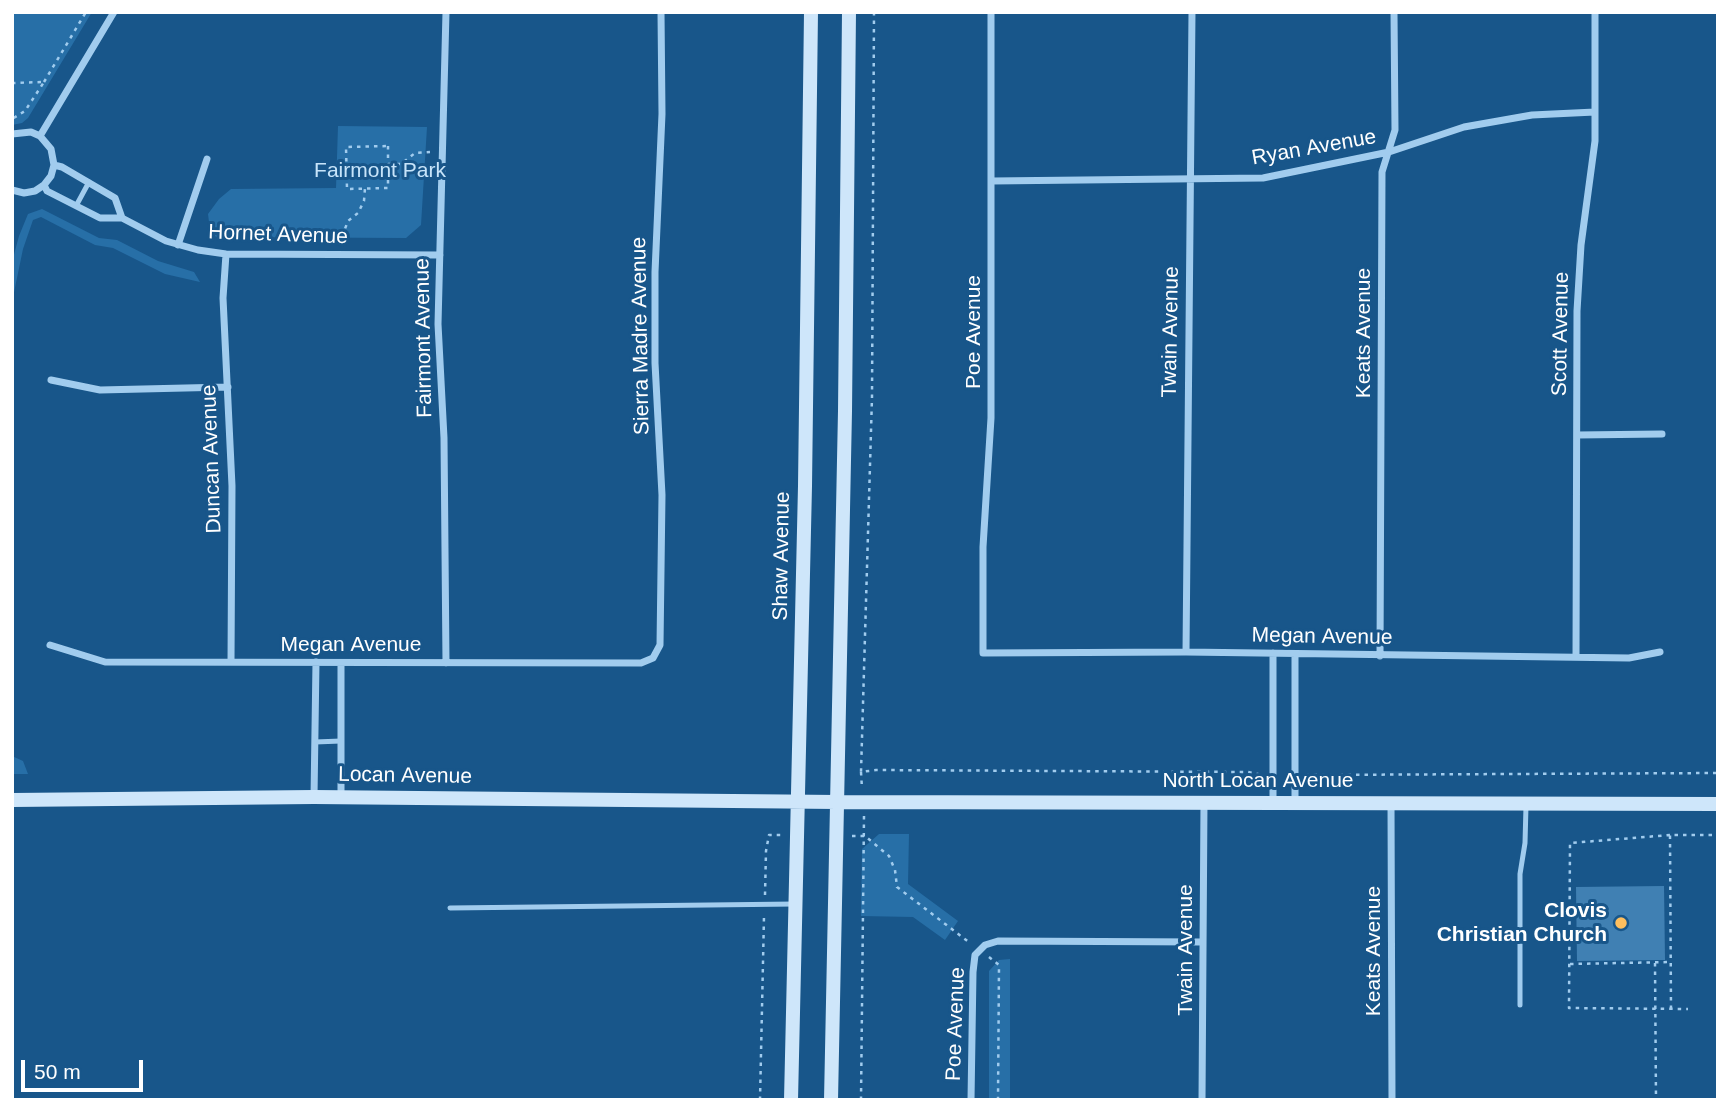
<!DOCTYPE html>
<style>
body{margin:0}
#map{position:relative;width:1730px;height:1112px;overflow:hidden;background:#18568a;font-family:Arial,sans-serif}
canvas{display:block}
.frame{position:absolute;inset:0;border:14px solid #fff;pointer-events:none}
.scale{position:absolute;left:21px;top:1060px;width:122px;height:32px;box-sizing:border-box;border:4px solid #fff;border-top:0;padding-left:9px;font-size:21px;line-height:24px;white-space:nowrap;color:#fff;-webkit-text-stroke:5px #18568a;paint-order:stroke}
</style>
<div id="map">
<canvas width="1730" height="1112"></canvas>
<div class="frame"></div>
<div class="scale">50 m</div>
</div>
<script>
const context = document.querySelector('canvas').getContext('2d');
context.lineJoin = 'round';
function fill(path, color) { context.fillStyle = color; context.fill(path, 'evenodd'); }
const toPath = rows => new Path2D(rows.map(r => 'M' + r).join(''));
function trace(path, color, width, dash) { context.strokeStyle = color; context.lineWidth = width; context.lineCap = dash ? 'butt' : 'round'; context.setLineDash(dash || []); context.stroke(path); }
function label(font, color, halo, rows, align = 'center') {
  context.font = font + ' Arial,sans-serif'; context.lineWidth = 6; context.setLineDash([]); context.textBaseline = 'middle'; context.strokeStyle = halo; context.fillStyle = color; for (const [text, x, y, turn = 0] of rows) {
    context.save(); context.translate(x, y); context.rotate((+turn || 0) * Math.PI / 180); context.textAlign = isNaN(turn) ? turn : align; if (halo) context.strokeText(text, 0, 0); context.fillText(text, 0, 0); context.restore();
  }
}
const green = toPath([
 [12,12,92,12,28,118,22,123,12,125],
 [338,126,427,127,421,225,406,238,216,237,209,222,208,214,219,199,231,189,336,188],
 [42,209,99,238,117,240,158,261,194,272,200,282,165,274,113,248,95,245,41,217,33,220,23,249,12,302,12,262,19,236,28,214],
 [12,756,23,761,28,774,12,774],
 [879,834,909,834,908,884,958,921,945,940,913,917,861,916,862,849],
 [1010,959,1010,1100,989,1100,989,971,999,960]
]);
const building = toPath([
 [1664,886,1665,960,1577,961,1576,887]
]);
const path = toPath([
 [874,12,872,397,861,772,876,770,1248,772,1263,775],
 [44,82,86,12],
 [12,83,44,82,25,111,12,119],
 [388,146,388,188,347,189,346,147,388,146],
 [388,164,401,164,415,153,430,152],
 [343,245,343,234,348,221,358,213,364,201,365,188],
 [861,772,862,789],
 [1305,775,1718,773],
 [1670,835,1570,843,1569,1008,1688,1009],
 [852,836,865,836,889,856,895,870,897,887,970,943],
 [765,895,766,851,769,835,783,835],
 [989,957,999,965,998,1100],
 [1655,963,1656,1100],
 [1570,964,1671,962],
 [1671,1009,1670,835,1718,835],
 [760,1100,764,916],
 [861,1100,864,816]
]);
const lane = toPath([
 [76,206,89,182],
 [315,742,341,741],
 [450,908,795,904],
 [1520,1005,1520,874,1525,843,1526,806]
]);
const street = toPath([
 [991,12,991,418,983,547,983,653,1186,652,1629,658,1660,652],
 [12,134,31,132,40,136,51,149,54,165,51,176,44,185,35,191,24,193,12,190],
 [40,136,114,12],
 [54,165,62,167,115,198,122,218],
 [992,181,1263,178,1389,152,1464,127,1532,115,1595,112],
 [44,185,47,191,100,218,122,218,166,241,198,250,226,254,440,255],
 [178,245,207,159],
 [226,254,223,298,232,486,231,662],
 [51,380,100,390,228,387],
 [1577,435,1662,434],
 [50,645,105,662,641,663,653,658,660,645,662,495,655,363,655,272,662,114,661,12],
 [1186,652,1192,12],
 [1273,653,1273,802],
 [1295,654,1295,802],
 [1380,656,1382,172,1395,130,1394,12],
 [1576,657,1577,311,1581,245,1595,141,1595,12],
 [341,663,341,797],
 [446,663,444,438,438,324,446,12],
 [314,797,316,662],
 [1391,803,1392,1100],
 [971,1100,973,972,975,955,985,945,998,941,1203,942],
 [1202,1100,1204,802]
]);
const secondary = toPath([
 [12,800,314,797,837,802,1718,804],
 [791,1100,805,486,811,12],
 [831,1100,845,411,849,12]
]);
const markers = [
 [1621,923,7,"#ffbf5e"]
];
const streetNames = [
 ["Ryan Avenue",1314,148,-10],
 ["Hornet Avenue",278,235,2],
 ["Poe Avenue",974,332,-90],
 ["Twain Avenue",1171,332,-89],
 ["Keats Avenue",1364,333,-90],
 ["Scott Avenue",1561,334,-89],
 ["Sierra Madre Avenue",641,336,-91],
 ["Fairmont Avenue",424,338,-91],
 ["Duncan Avenue",212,459,-92],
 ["Shaw Avenue",782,556,-89],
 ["Megan Avenue",1322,637,1],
 ["Megan Avenue",351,645],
 ["Locan Avenue",405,776,1],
 ["North Locan Avenue",1258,781],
 ["Twain Avenue",1186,950,-90],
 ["Keats Avenue",1374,951,-90],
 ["Poe Avenue",956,1024,-88]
];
const parkNames = [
 ["Fairmont Park",380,171]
];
const poiNames = [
 ["Clovis",1607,911],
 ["Christian Church",1607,935]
];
fill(green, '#276fa7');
fill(building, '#4080b3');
trace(path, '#a1ccee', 2.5, [3.5, 5]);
trace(lane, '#a1ccee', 5);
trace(street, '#a1ccee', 7);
trace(secondary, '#cee6fa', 14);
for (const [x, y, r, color] of markers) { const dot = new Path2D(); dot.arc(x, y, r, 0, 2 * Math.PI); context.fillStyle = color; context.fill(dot); trace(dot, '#18568a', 2.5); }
label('21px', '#fff', '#18568a', streetNames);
label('21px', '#c7e4fa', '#18568a', parkNames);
label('bold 21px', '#fff', '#18568a', poiNames, 'right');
</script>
